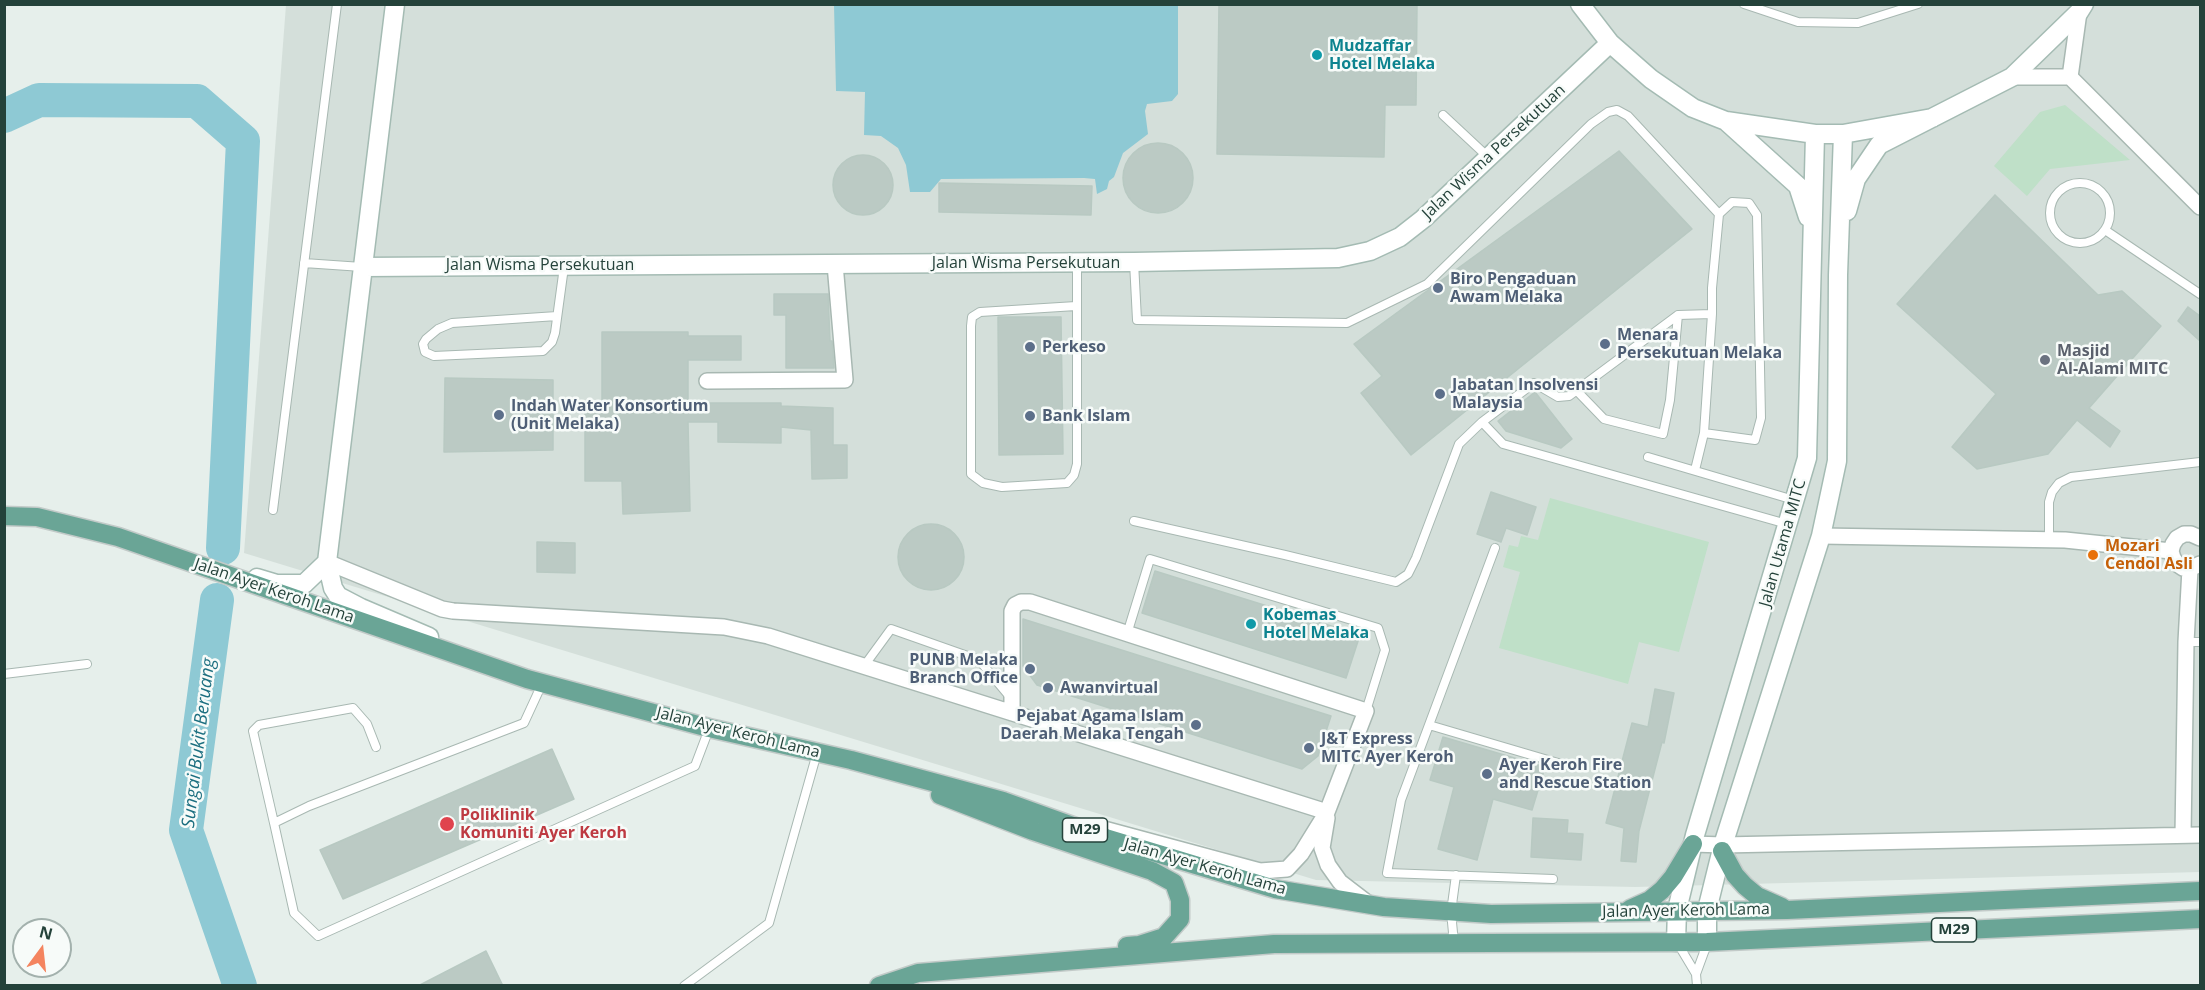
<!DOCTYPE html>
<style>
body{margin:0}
#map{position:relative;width:2205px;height:990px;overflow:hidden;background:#e6efeb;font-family:"Open Sans",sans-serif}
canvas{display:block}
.frame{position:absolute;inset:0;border:6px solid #24423a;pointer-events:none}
.north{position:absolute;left:12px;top:918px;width:60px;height:60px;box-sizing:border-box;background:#f7fbf9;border:2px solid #a3b1ad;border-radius:50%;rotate:15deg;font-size:16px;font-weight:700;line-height:24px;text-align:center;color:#24423a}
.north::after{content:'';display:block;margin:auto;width:21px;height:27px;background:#f4845f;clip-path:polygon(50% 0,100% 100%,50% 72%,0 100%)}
</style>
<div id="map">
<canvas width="2205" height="990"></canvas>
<div class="frame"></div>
<div class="north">N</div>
</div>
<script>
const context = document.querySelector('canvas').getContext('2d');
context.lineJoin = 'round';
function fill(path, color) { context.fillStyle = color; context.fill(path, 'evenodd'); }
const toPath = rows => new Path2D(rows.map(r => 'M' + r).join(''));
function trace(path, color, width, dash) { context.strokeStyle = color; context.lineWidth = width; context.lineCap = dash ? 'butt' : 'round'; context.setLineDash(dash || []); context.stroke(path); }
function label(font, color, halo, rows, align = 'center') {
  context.font = font + ' "Open Sans",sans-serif'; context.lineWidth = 5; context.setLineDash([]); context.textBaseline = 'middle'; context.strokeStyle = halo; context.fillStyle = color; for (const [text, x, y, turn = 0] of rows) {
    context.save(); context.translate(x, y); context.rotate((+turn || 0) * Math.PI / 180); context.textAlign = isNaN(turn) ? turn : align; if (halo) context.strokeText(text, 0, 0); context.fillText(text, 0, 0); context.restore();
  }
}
const built = toPath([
 [286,5,2200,5,2200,872,1635,887,1316,880,244,553]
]);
const green = toPath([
 [2065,105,2130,160,2050,169,2027,196,1994,166,2040,112],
 [1550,498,1709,542,1679,652,1639,642,1628,684,1499,648,1520,572,1503,567,1509,545,1518,547,1521,536,1538,540]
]);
const water = toPath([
 [834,5,1178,5,1178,94,1172,101,1147,104,1145,111,1148,134,1123,153,1114,177,1109,181,1107,189,1097,194,1095,179,1084,178,941,179,930,192,910,192,906,165,898,148,881,136,864,135,865,92,836,91]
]);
const river = toPath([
 [4,116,39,100,197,101,243,141,223,548],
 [217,600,186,830,240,986]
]);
const building = toPath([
 [1219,4,1417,4,1416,105,1385,105,1384,157,1217,154,1219,4],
 '1123 178a35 35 0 1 1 70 0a35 35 0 1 1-70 0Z',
 [1619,151,1692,229,1411,455,1361,393,1382,376,1354,344,1619,151],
 '833 185a30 30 0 1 1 60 0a30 30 0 1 1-60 0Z',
 [939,183,1092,186,1091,215,939,212,939,183],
 [1995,195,2098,295,2122,291,2161,326,2089,408,2120,431,2110,447,2077,420,2048,454,1977,469,1952,447,1996,394,1897,304,1995,195],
 [774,294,828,294,830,341,832,341,834,368,786,368,786,315,774,315,774,294],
 [2188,307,2200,316,2200,341,2178,321,2188,307],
 [998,317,1061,317,1063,454,999,455,998,317],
 [602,332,688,332,688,336,741,336,741,360,688,360,688,403,781,403,781,406,833,408,833,445,847,445,847,478,812,479,811,430,781,427,781,443,718,442,718,422,688,422,690,511,623,514,622,481,585,481,585,410,602,410,602,332],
 [445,378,553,380,553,450,444,452,445,378],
 [1535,392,1572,439,1561,448,1506,431,1498,421,1535,392],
 [1491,492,1536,507,1527,535,1506,528,1501,542,1477,534,1491,492],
 '898 557a33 33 0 1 1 66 0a33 33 0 1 1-66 0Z',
 [537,542,575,543,575,573,537,572,537,542],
 [1155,571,1360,635,1346,678,1142,613,1155,571],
 [1023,619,1331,716,1318,756,1302,769,1037,685,1023,666,1023,619],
 [1655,689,1674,693,1664,743,1662,742,1639,831,1636,862,1621,861,1624,828,1606,823,1632,723,1648,727,1655,689],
 [1443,737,1545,767,1532,810,1493,799,1477,860,1438,849,1454,787,1430,780,1443,737],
 [552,749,574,799,343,899,320,850,552,749],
 [1533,818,1568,820,1567,833,1583,834,1581,860,1531,857,1533,818],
 [486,951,503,986,418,986,486,951]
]);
const lane = toPath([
 [1744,4,1798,22,1858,23,1918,4],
 [1443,115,1488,157],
 '2050 213a30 30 0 1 1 60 0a30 30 0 1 1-60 0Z',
 [2105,230,2200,294],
 [1134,262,1137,320,1347,323,1427,284,1591,124,1608,112,1617,110,1628,116,1719,214],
 [304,263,362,267],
 [1076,306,980,312,972,317,971,326,971,474,983,483,1002,487,1067,483,1074,475,1077,464,1077,263],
 [557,316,452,323,438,329,426,339,423,344,425,352,434,356,543,351,552,342,555,333,564,267],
 [1577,391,1604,419,1663,434,1670,400,1678,315],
 [1482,422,1503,444,1787,524],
 [1648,457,1794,500],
 [1695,470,1704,433,1712,314,1712,288,1719,214,1732,202,1749,203,1757,215,1761,418,1755,440,1704,433],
 [273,510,337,4],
 [1134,521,1285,555,1396,582,1408,574,1416,558,1459,444,1482,422,1534,383,1558,397,1569,396,1678,315,1712,314],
 [2049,540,2049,502,2052,492,2059,483,2071,477,2200,462],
 [1495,548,1401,800,1387,873,1553,879],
 [1127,634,1150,559,1378,628,1385,650,1366,711],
 [2186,642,2200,642],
 [864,666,891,629,979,660,1010,697],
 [4,674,87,664],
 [542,684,524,723,309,806,274,823,294,913,318,936,695,766,709,729],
 [1429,725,1565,765],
 [274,823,253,731,259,725,353,708,367,724,376,747],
 [1454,943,1451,912,1456,875],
 [1678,944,1696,974],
 [684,986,769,923,817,753],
 [1697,986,1696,974,1707,944]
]);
const street = toPath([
 [2012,77,2070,77,2200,207],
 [2070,77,2079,12],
 [707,381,845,380,835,264],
 [1821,536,2065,540,2171,551],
 [2200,538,2191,534,2184,534,2177,538,2173,544,2171,551,2173,558,2177,564,2183,568,2190,569,2200,564],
 [327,562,442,609,453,611,724,627,768,636,1327,812],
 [1012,713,1012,611,1015,605,1021,602,1030,602,1366,711,1327,812,1301,854,1287,869,1260,871,1104,829],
 [1327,818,1322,848,1328,865,1340,882,1370,905],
 [2183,835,2186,642,2190,569],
 [1693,844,1723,845,2200,835]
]);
const secondary = toPath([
 [395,4,327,562,333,588,338,596,361,608,429,637],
 [1580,4,1610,43,1651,79,1693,108,1726,121,1815,134,1843,134,1932,118],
 [1726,121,1798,186,1808,217],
 [1847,211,1856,179,1879,145,2012,77,2079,12,2084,4],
 [363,267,1134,262,1338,258,1370,251,1400,237,1423,219,1610,43],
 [257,578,277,584,304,584,327,562],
 [1676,942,1677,910,1695,835,1807,458,1815,134],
 [1707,942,1707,910,1723,845,1821,536,1837,461,1838,275,1843,134]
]);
const primary = toPath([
 [4,516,37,517,118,537,527,679,709,728,851,760,1003,801,1106,838,1275,889,1384,907,1491,914,1787,910,2200,891],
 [940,795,1033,831,1152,871,1174,883,1180,900,1180,919,1164,937,1139,945,1127,946],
 [1722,851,1735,875,1745,886,1757,896,1782,907],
 [1630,909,1650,900,1662,890,1673,877,1693,844],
 [879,986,918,973,1274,944,1707,942,2200,919]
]);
const markers = [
 [1317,55,6,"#0f9aa8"],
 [1438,288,6,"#5c6f8a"],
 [1605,344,6,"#5c6f8a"],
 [1030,347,6,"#5c6f8a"],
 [2045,360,6,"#6b7280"],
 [1440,394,6,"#5c6f8a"],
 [499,415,6,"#5c6f8a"],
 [1030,416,6,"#5c6f8a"],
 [2093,555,6,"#e8710a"],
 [1251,624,6,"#0f9aa8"],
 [1030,669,6,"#5c6f8a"],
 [1048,688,6,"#5c6f8a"],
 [1196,725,6,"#5c6f8a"],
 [1309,748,6,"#5c6f8a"],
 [1487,774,6,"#5c6f8a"],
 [447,824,8,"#e0444e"]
];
const shields = [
 [1085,830,45],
 [1954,930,45]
];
const shieldNames = [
 ["M29",1085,830],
 ["M29",1954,930]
];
const cultureNames = [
 ["Mudzaffar",1329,46],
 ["Hotel Melaka",1329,64],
 ["Kobemas",1263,615],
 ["Hotel Melaka",1263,633]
];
const streetNames = [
 ["Jalan Wisma Persekutuan",1494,152,-43],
 ["Jalan Wisma Persekutuan",1026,263],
 ["Jalan Wisma Persekutuan",540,265],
 ["Jalan Utama MITC",1783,543,-74],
 ["Jalan Ayer Keroh Lama",274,591,19],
 ["Jalan Ayer Keroh Lama",738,733,14],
 ["Jalan Ayer Keroh Lama",1205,867,16],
 ["Jalan Ayer Keroh Lama",1686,911,-1]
];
const serviceNames = [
 ["Biro Pengaduan",1450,279],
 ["Awam Melaka",1450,297],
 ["Menara",1617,335],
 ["Persekutuan Melaka",1617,353],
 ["Perkeso",1042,347],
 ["Jabatan Insolvensi",1452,385],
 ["Malaysia",1452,403],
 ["Indah Water Konsortium",511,406],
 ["(Unit Melaka)",511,424],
 ["Bank Islam",1042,416],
 ["PUNB Melaka",1018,660,"right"],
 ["Branch Office",1018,678,"right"],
 ["Awanvirtual",1060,688],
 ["Pejabat Agama Islam",1184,716,"right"],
 ["Daerah Melaka Tengah",1184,734,"right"],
 ["J&T Express",1321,739],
 ["MITC Ayer Keroh",1321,757],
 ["Ayer Keroh Fire",1499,765],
 ["and Rescue Station",1499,783]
];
const worshipNames = [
 ["Masjid",2057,351],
 ["Al-Alami MITC",2057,369]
];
const foodNames = [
 ["Mozari",2105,546],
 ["Cendol Asli",2105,564]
];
const healthNames = [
 ["Poliklinik",460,815],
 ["Komuniti Ayer Keroh",460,833]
];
const waterNames = [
 ["Sungai Bukit Beruang",199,743,-83]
];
fill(built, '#d4dfda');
fill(green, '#bfe0c8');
fill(water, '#8ec9d4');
trace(river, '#8ec9d4', 34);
fill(building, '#bbcac4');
trace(building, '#b8c9c2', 1.5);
trace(lane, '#a8b8b2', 10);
trace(street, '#a8b8b2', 18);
trace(secondary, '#a4bbb3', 21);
trace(primary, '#c2cac8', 21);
trace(lane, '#fff', 8);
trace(street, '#fff', 15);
trace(secondary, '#fff', 18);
trace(primary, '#6aa596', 18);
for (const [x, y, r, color] of markers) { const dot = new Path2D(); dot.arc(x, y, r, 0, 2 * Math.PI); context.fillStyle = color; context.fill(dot); trace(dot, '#f7fbf9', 2); }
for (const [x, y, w] of shields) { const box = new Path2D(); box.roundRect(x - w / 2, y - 12, w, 24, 4.5); context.fillStyle = '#f7fbf9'; context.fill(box); trace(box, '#24423a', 1.5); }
label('bold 15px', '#24423a', null, shieldNames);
label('bold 16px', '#0d838f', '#f7fbf9', cultureNames, 'left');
label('16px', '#24423a', '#f7fbf9', streetNames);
label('bold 16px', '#4e5e75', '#f7fbf9', serviceNames, 'left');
label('bold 16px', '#5b616d', '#f7fbf9', worshipNames, 'left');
label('bold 16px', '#c56008', '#f7fbf9', foodNames, 'left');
label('bold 16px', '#be3a42', '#f7fbf9', healthNames, 'left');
label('italic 18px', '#1c6f80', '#f7fbf9', waterNames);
</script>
